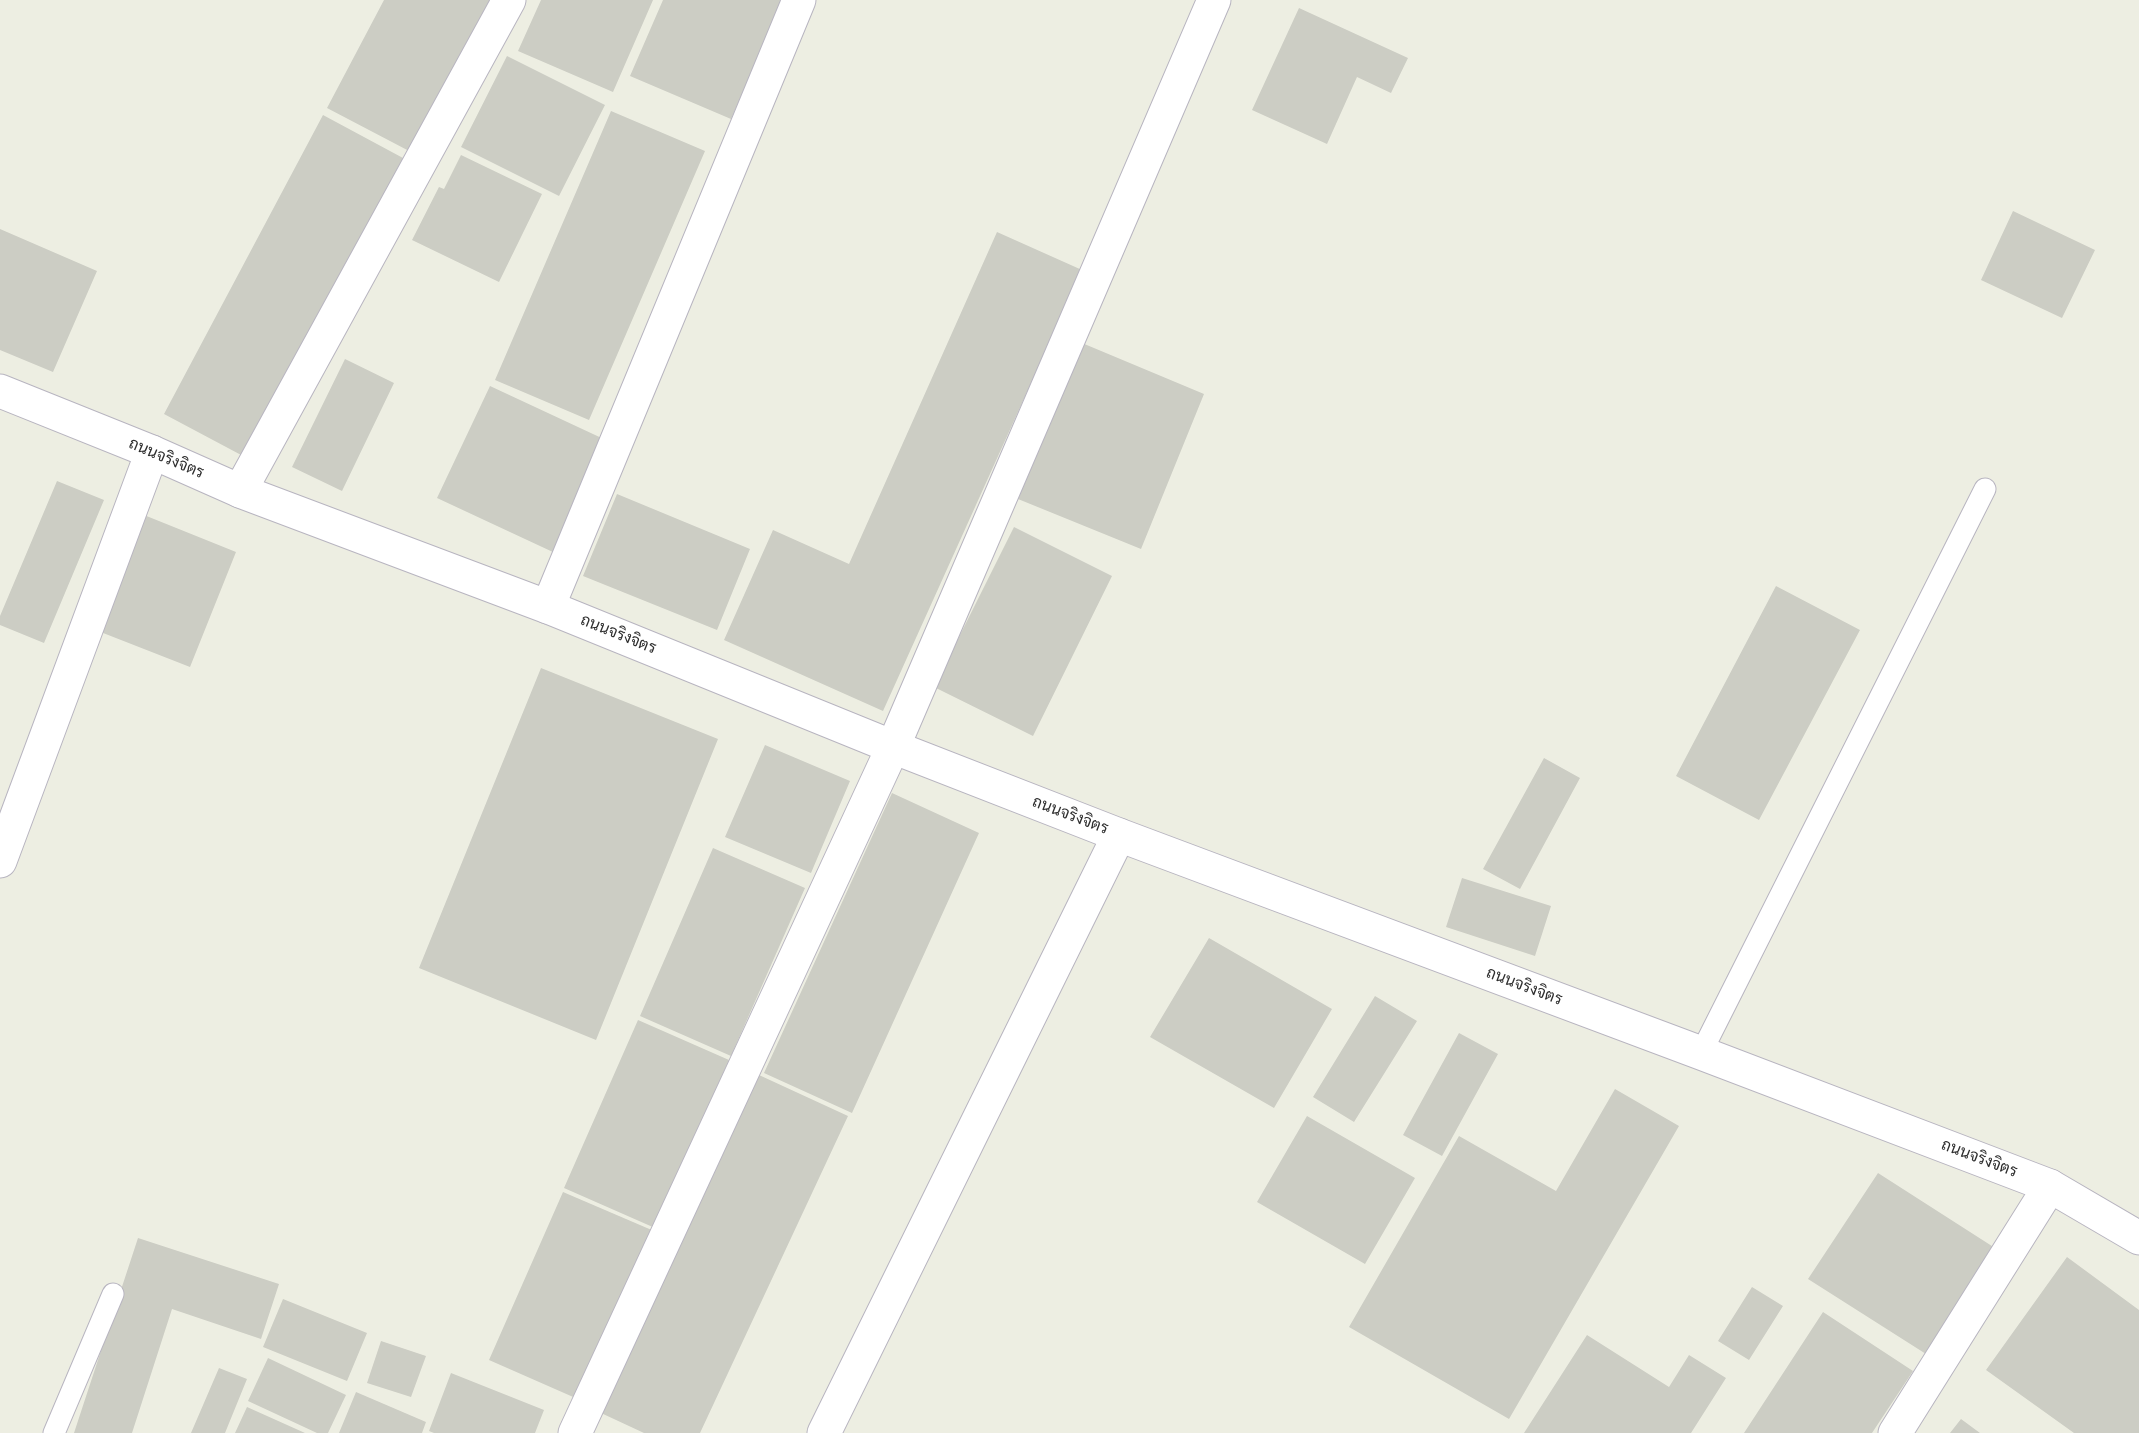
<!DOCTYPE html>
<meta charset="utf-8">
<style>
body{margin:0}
canvas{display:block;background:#edeee2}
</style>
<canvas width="2139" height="1433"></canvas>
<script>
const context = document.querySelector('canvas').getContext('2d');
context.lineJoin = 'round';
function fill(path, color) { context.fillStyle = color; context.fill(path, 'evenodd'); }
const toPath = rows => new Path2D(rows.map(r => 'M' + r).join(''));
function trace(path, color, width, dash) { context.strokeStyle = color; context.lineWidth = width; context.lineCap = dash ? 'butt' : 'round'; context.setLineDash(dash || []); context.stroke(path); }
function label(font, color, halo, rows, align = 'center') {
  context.font = font + ' "Sofia Sans Condensed",Sarabun,sans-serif'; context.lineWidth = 5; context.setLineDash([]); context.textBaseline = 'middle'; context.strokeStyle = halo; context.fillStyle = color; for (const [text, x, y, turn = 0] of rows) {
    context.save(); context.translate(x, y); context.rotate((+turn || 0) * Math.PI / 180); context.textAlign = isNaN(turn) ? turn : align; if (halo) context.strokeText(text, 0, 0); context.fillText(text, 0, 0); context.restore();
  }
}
const building = toPath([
 [384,0,491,0,411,152,327,108],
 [541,0,653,0,613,92,518,51],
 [663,0,783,0,731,119,630,76],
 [1299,8,1408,58,1391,93,1357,77,1327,144,1252,110],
 [507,56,605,105,559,196,461,147],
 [611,111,705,151,589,420,495,380],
 [323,115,403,158,243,456,164,414],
 [461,155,542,194,499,282,412,240,439,187,444,189],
 [2013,211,2095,250,2062,318,1981,280],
 [0,229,97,271,53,372,0,350],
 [997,232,1082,270,883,711,724,640,773,530,849,564],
 [1082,343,1204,394,1141,549,1018,499],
 [345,359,394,383,342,491,292,467],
 [490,386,608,441,555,553,437,498],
 [57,481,104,500,44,643,0,625,0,616],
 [617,494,750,549,717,630,583,576],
 [144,515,236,552,190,667,98,631],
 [1014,527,1112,576,1033,736,934,687],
 [1776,586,1860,630,1759,820,1676,776],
 [541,668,718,739,596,1040,419,968],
 [765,745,850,781,811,873,725,837],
 [1544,758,1580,778,1520,889,1483,869],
 [892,793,979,833,852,1113,764,1073],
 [713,848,805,888,731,1056,640,1016],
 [1462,878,1551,906,1535,956,1446,927],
 [1209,938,1332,1009,1274,1108,1150,1037],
 [1375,996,1417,1021,1354,1122,1313,1097],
 [638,1020,729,1060,655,1228,564,1188],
 [1459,1033,1498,1054,1442,1156,1403,1135],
 [759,1075,848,1116,700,1433,644,1433,601,1413],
 [1615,1089,1679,1126,1509,1419,1349,1327,1459,1136,1556,1191],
 [1307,1116,1415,1178,1365,1264,1257,1202],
 [1878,1173,1995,1248,1926,1354,1808,1279],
 [563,1192,654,1231,580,1400,489,1360],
 [138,1238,279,1284,261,1339,172,1309,132,1433,74,1433],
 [2067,1257,2139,1310,2139,1433,2074,1433,1986,1370],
 [1752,1287,1783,1306,1749,1360,1718,1341],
 [283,1299,367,1333,347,1381,263,1347],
 [1823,1312,1913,1371,1872,1433,1744,1433],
 [1587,1335,1669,1387,1689,1355,1726,1378,1691,1433,1524,1433],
 [381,1341,426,1356,411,1397,367,1383],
 [268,1358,346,1395,328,1433,317,1433,248,1401],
 [219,1368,247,1379,225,1433,191,1433],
 [451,1373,544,1410,535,1433,434,1433,429,1431],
 [356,1392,426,1422,422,1433,339,1433],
 [247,1407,305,1433,235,1433],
 [1961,1419,1980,1433,1950,1433]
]);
const lane = toPath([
 [1701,1053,1985,489],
 [54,1433,113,1294]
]);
const street = toPath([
 [240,491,509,0],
 [548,607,799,0],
 [0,861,152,452],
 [575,1433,893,747,1214,0],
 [824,1433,1119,835],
 [1895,1433,2050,1186]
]);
const secondary = toPath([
 [0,391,152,452,240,491,548,607,893,747,1119,835,1701,1053,2050,1186,2139,1238]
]);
const streetNames = [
 ["ถนนจริงจิตร",166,459,23],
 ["ถนนจริงจิตร",618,635,22],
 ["ถนนจริงจิตร",1070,816,21],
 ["ถนนจริงจิตร",1524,987,21],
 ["ถนนจริงจิตร",1979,1159,21]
];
fill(building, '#cccdc4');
trace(lane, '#b8b5c0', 23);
trace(street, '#b8b5c0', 35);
trace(secondary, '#b8b5c0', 35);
trace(lane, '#fff', 21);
trace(street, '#fff', 33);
trace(secondary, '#fff', 33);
label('16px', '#2e2e2e', '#fff', streetNames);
</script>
